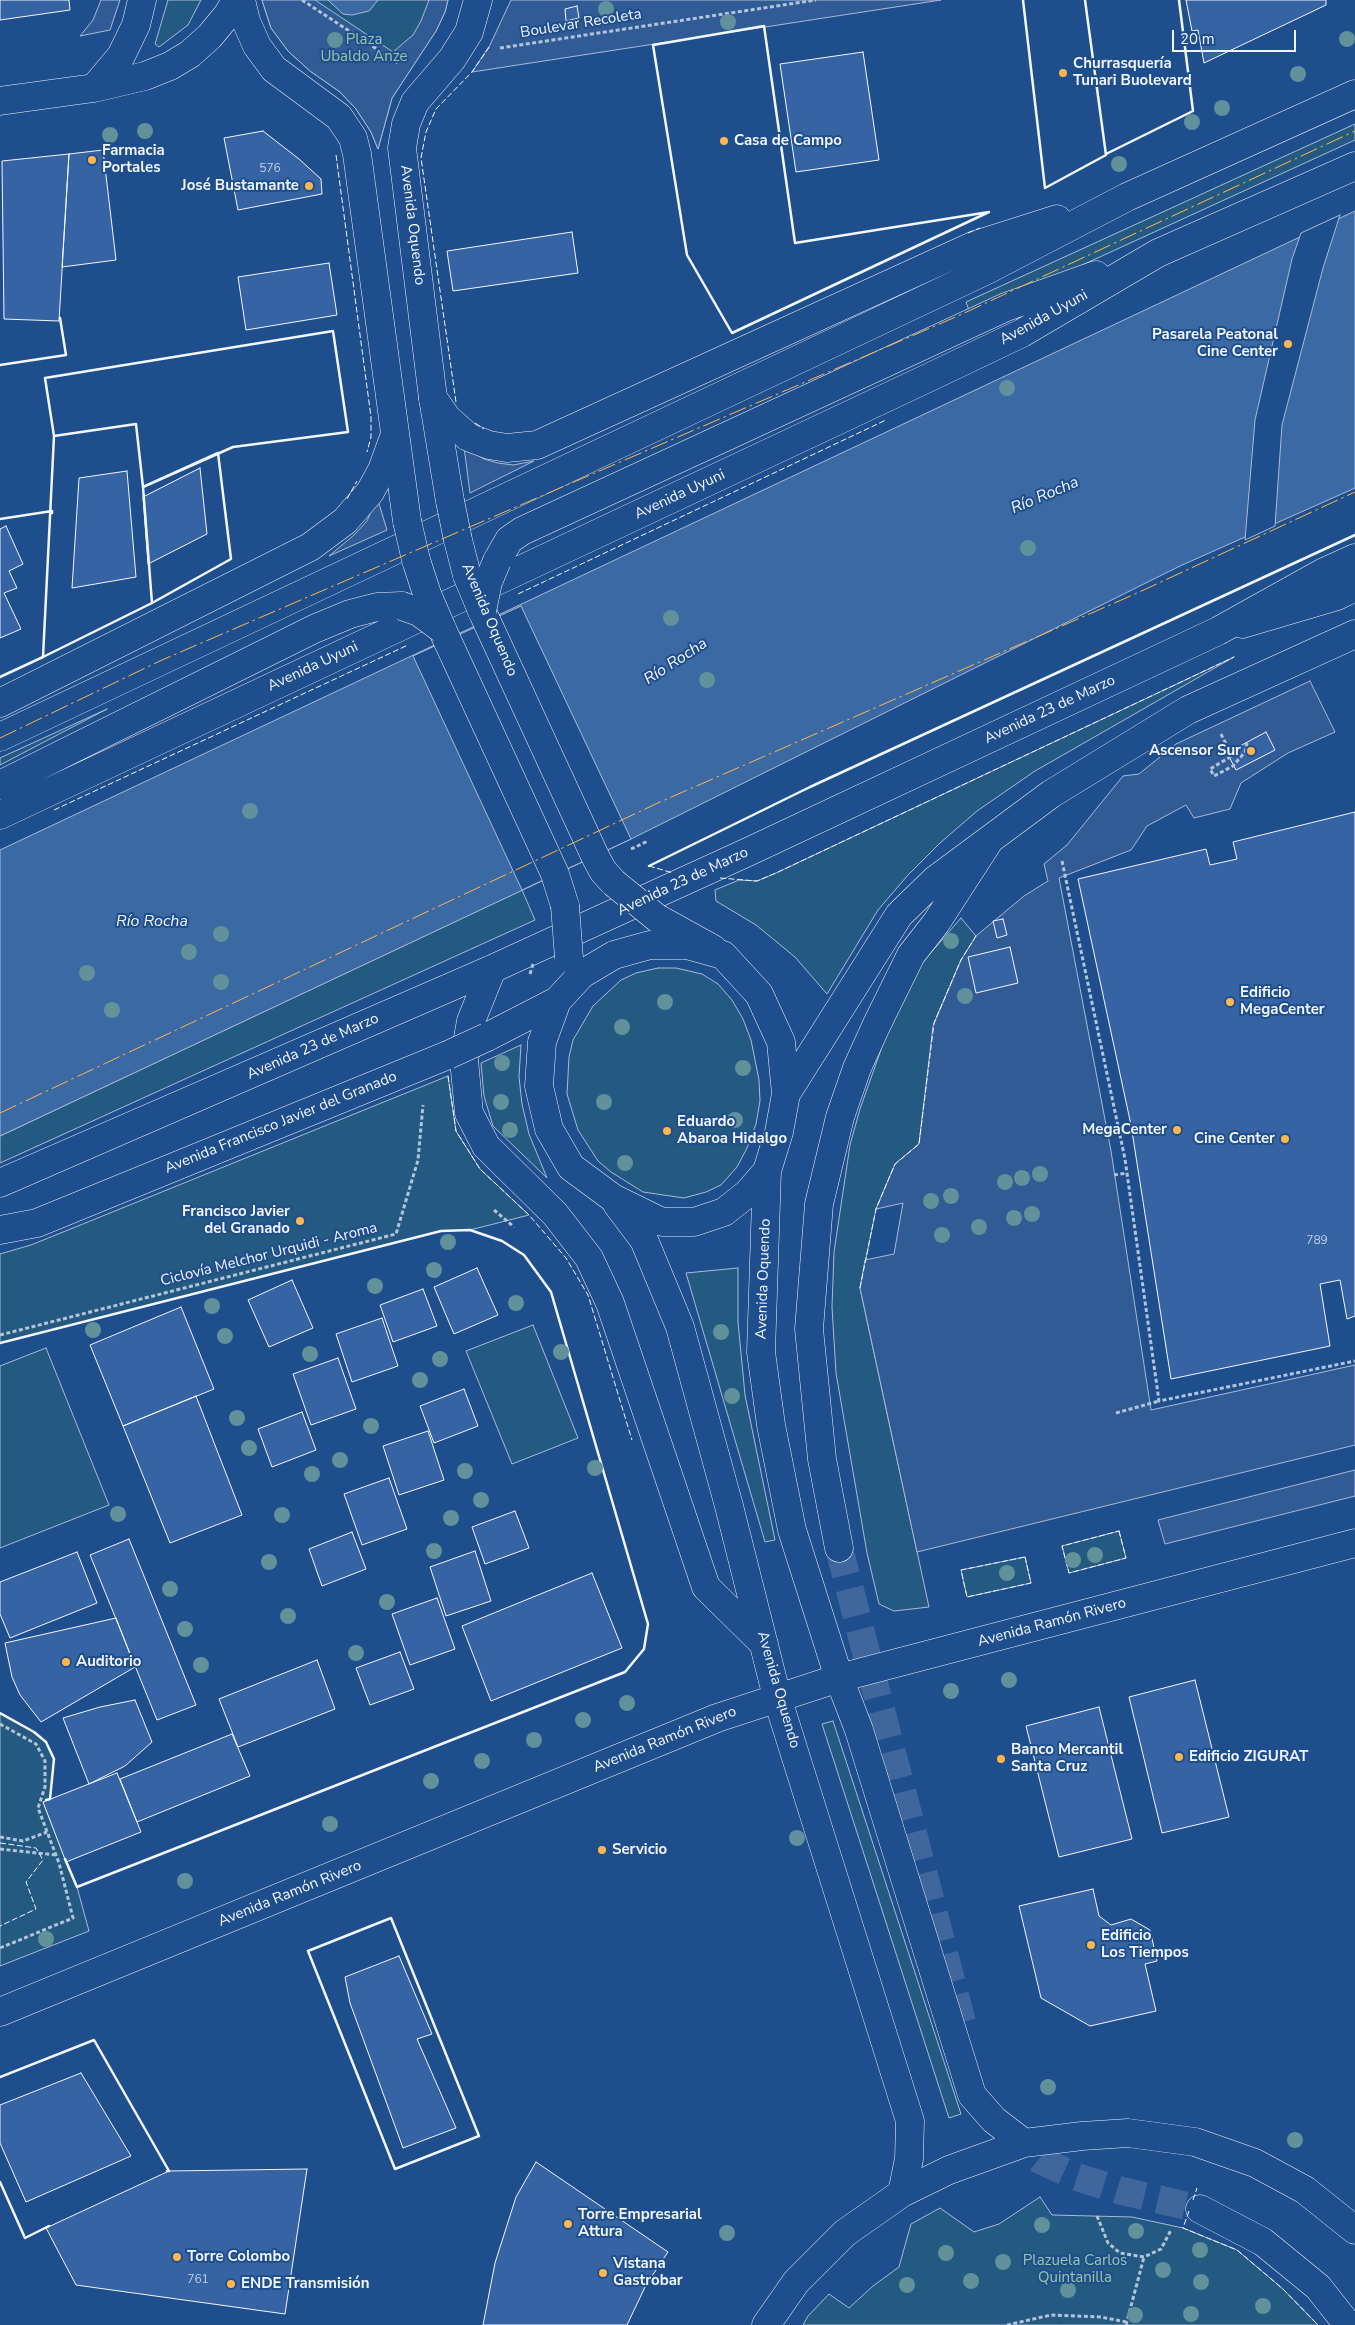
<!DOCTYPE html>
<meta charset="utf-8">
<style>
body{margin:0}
#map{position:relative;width:1355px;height:2325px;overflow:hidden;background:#1f4e8c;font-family:"Nunito Sans",sans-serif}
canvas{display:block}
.scale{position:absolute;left:1172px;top:30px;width:124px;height:22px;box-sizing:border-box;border:2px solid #f2f6ff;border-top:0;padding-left:6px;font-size:15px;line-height:18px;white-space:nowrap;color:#f2f6ff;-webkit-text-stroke:4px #1f4e8c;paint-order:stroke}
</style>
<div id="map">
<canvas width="1355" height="2325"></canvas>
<div class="scale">20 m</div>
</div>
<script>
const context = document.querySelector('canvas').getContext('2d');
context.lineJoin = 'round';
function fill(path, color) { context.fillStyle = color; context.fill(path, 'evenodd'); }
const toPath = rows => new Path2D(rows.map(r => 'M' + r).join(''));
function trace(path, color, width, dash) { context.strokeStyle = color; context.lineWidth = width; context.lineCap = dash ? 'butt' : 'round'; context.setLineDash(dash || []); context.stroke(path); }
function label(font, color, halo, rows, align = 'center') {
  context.font = font + ' "Nunito Sans",sans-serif'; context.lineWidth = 4; context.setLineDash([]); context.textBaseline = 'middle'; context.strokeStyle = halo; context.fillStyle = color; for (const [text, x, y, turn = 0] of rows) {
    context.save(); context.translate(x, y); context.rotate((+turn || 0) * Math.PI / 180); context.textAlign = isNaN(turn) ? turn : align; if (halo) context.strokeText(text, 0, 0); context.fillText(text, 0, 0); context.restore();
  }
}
const green = toPath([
 [168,0,201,0,188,25,159,47,155,44,168,0],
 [262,0,448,0,445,12,436,31,392,98,378,149,371,132,356,109,340,92,310,71,288,51,271,28,262,0],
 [1355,124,1355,140,971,316,966,302,1355,124],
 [1234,657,1035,771,977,811,940,843,908,875,878,910,827,994,795,957,756,925,716,901,715,890,739,880,757,881,776,873,1234,657],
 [107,709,0,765,0,758,107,709],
 [522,890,535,920,0,1163,0,1136,522,890],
 [961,918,976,936,961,960,934,1023,919,1144,895,1164,876,1209,860,1288,929,1607,894,1611,879,1604,867,1553,836,1373,832,1307,834,1252,850,1145,860,1109,890,1024,921,964,961,918],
 [658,968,676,968,702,974,718,984,732,1000,743,1019,751,1040,759,1080,760,1101,756,1124,747,1148,737,1167,721,1185,706,1192,684,1198,643,1192,611,1172,598,1161,578,1130,567,1094,569,1057,573,1040,593,1006,621,980,636,973,658,968],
 [521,1045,519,1077,522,1104,529,1134,547,1178,493,1126,484,1096,481,1063,521,1045],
 [448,1076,456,1131,480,1169,529,1215,470,1230,441,1231,0,1343,0,1254,31,1245,448,1076],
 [738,1268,738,1322,745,1395,775,1540,765,1542,686,1273,738,1268],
 [533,1325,578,1438,512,1464,466,1351,533,1325],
 [46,1348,109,1505,0,1548,0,1366,46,1348],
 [1119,1531,1126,1558,1069,1573,1062,1546,1119,1531],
 [1025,1557,1031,1583,967,1597,961,1570,1025,1557],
 [0,1713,34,1732,46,1742,54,1759,50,1799,43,1802,77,1887,89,1931,0,1966,0,1713],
 [833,1721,961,2114,949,2118,822,1724,833,1721],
 [1040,2197,1052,2215,1132,2217,1183,2228,1237,2250,1283,2289,1318,2325,803,2325,808,2316,829,2294,849,2308,873,2286,899,2267,911,2224,940,2208,974,2232,999,2224,1040,2197]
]);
const parking = toPath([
 [101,0,120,0,110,30,80,36,93,20,101,0],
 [262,0,315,0,393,52,413,35,421,21,429,0,448,0,445,12,436,31,392,98,378,149,371,132,356,109,340,92,310,71,288,51,271,28,262,0],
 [511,0,941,0,472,72,490,45,511,0],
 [464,447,484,459,498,463,513,465,534,461,470,493,464,447],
 [377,497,387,530,329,556,354,535,367,521,377,497],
 [1310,681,1335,732,1288,753,1241,783,1230,809,1194,818,1186,805,1147,826,1131,850,1059,878,1111,1151,1151,1410,1355,1365,1355,1445,917,1552,860,1288,865,1260,894,1254,903,1203,876,1209,895,1164,919,1144,933,1026,961,960,976,936,1024,896,1048,881,1044,864,1067,845,1123,776,1139,774,1176,744,1310,681],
 [1355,1470,1355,1496,1165,1544,1158,1520,1355,1470]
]);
const water = toPath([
 [328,0,378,0,369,11,352,15,343,14,328,0],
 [1355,211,1355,488,1180,566,631,839,0,1136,0,850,1355,211]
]);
const pier = toPath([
 [1340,215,1323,268,1282,425,1275,526,1245,540,1255,420,1292,259,1301,233,1340,215],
 [521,606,631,839,522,890,413,656,521,606]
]);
const building = toPath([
 [0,0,69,0,70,10,0,20,0,0],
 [1186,0,1326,0,1326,5,1204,63,1198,30,1192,31,1186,0],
 [577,6,579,18,566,21,565,9,577,6],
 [863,52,879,160,796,172,780,64,863,52],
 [263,131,299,159,321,179,322,194,238,210,224,138,263,131],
 [103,150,116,260,62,267,69,154,103,150],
 [69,154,59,321,4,319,2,161,69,154],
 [572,232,578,273,453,291,447,251,572,232],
 [329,263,337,315,246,330,238,277,329,263],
 [200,468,207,534,148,564,143,497,200,468],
 [127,471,136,577,72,588,79,478,127,471],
 [6,526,23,564,9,571,17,588,4,593,21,629,0,638,0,529,6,526],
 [1266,732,1275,750,1236,770,1227,753,1266,732],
 [1355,812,1355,1316,1347,1319,1340,1280,1320,1284,1330,1346,1171,1379,1131,1125,1078,879,1206,849,1210,865,1237,859,1233,842,1355,812],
 [1003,919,1007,935,997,938,993,921,1003,919],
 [1010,947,1018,983,976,993,968,957,1010,947],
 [477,1268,498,1315,454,1334,434,1287,477,1268],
 [292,1280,313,1328,269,1347,248,1300,292,1280],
 [423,1289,437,1326,393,1342,380,1305,423,1289],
 [181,1307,214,1389,123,1426,90,1345,181,1307],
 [382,1318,398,1366,352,1382,336,1334,382,1318],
 [338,1358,356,1409,311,1425,293,1374,338,1358],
 [464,1389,478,1426,434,1443,420,1406,464,1389],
 [196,1396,242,1515,170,1543,123,1426,196,1396],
 [302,1412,316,1450,272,1467,258,1429,302,1412],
 [428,1431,444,1480,399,1495,383,1446,428,1431],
 [389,1478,407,1529,362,1545,344,1494,389,1478],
 [515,1511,529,1548,485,1564,472,1527,515,1511],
 [352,1532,366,1569,322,1586,309,1549,352,1532],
 [129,1539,196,1705,157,1720,90,1555,129,1539],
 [475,1551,491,1601,446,1616,430,1567,475,1551],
 [77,1552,97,1603,10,1638,0,1614,0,1582,77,1552],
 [592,1573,622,1648,491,1701,462,1626,592,1573],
 [437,1598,455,1649,410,1665,392,1614,437,1598],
 [116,1618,135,1667,41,1722,20,1695,12,1677,5,1643,116,1618],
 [400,1652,414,1689,370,1705,356,1668,400,1652],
 [317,1660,335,1709,238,1747,219,1699,317,1660],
 [1195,1680,1229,1817,1162,1833,1129,1697,1195,1680],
 [135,1700,152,1742,125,1766,89,1784,63,1718,100,1707,135,1700],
 [1099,1707,1132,1839,1059,1857,1026,1726,1099,1707],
 [232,1734,250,1776,137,1822,120,1779,232,1734],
 [117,1773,141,1832,66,1862,43,1802,117,1773],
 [1093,1889,1099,1916,1111,1925,1131,1919,1150,1930,1157,1961,1145,1964,1156,2011,1090,2026,1041,1998,1019,1906,1093,1889],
 [399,1956,432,2034,417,2039,456,2128,403,2148,350,2003,345,1977,399,1956],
 [81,2073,131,2156,26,2202,0,2143,0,2105,81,2073],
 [536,2162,668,2252,646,2285,627,2325,483,2325,495,2263,516,2197,536,2162],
 [307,2169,285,2314,76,2285,46,2228,169,2171,307,2169]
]);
const primaryTunnel = toPath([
 [839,1548,964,2030],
 [1007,2132,1040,2160,1077,2177,1118,2190,1200,2209]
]);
const path = toPath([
 [302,0,398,63],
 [500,48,816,0],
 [1221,734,1232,756,1210,769,1214,776,1233,766,1245,752,1247,743],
 [631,849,648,841],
 [1062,861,1125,1159,1159,1401,1355,1361],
 [1114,1175,1127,1173],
 [494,1210,514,1227],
 [0,1335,396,1234,418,1160,423,1105],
 [1116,1413,1159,1401],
 [0,1724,36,1744,45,1761,45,1787,38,1808,59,1863,73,1918,0,1948],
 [0,1837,23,1841,47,1832],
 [0,1849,56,1855],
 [1097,2216,1108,2243,1120,2253,1144,2257,1161,2249,1171,2230],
 [1007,2325,1051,2315,1100,2317,1127,2322],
 [1126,2325,1144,2257]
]);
const tertiary = toPath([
 [839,1678,1355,1543]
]);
const secondary = toPath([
 [241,0,246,21,257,46,274,69,339,117,353,138,357,154,407,521],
 [94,88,121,56,136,25,142,0],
 [0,101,94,88,145,76,170,66,190,54,210,36,228,14,236,0],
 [450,501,433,398,402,148,406,124,415,102,452,59,469,32,478,0],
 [458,540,467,575],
 [416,560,427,594],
 [482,611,595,856,603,871,614,883],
 [1242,624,1337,596,1355,587],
 [442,629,555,874,565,906],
 [657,918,713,949],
 [839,1678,859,1730,972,2095,994,2120,1024,2143],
 [777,1697,910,2121,909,2159,902,2193],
 [766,2325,796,2282,845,2233,902,2193,949,2170,1024,2143,1082,2136,1128,2133,1195,2142,1255,2163,1305,2190,1355,2230]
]);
const primary = toPath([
 [433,398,447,418,468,437,489,445,507,448,537,445,975,245,1057,219],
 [497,561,509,540,522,531,1006,307,1096,275],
 [0,703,310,547,345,521,370,492,382,470,394,437],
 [0,737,987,270,1127,197,1355,94],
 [0,785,314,629,350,614,377,607,402,606],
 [0,815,930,377,1022,333,1158,253,1355,166],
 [650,945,687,945,723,955,759,994,781,1042,786,1094,779,1132,767,1171,748,1193,724,1212,694,1222,662,1222,613,1198,571,1167,549,1129,539,1086,542,1042,557,1001,582,974,614,955,650,945],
 [492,969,471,1021,464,1060,469,1113,486,1146,555,1214,589,1258,610,1303,706,1587,764,1644],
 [487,1037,557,1001],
 [786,1094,899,915,935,880,1051,794,1188,710,1355,634],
 [0,1183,492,969,750,851,1218,631,1324,572,1355,558],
 [617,1204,644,1240,680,1327,729,1506,777,1697],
 [0,1230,37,1223,448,1055],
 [839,1548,822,1459,809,1329,819,1204,840,1117,857,1068,877,1024,911,955,936,923,989,841],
 [0,2012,717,1718,839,1678,792,1530,771,1425,761,1352,767,1171],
 [1200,2209,1263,2242,1318,2287,1348,2325]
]);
const pathBridge = toPath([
 [530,974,533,964]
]);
const secondaryBridge = toPath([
 [450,501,458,540],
 [407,521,416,560],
 [467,575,482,611],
 [427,594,442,629],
 [614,883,657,918],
 [565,906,569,958]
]);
const primaryBridge = toPath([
 [402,606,419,612,442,629],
 [482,611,488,582,497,561],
 [448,1055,487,1037]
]);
const fence = toPath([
 [336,155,371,417,371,437,367,452],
 [968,233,980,228],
 [456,402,421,158,426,132,436,109,472,72,490,46],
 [475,423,484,429],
 [347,499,357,481],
 [518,594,886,420],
 [54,810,408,645],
 [649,866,673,873],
 [720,878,757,881,776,873,1234,657],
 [448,1076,456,1131,480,1169,529,1215,566,1258,588,1295,632,1440],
 [860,1288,876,1209,895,1164,919,1144,934,1023,961,960,976,936],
 [1119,1531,1126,1558,1069,1573,1062,1546,1119,1531],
 [1025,1557,1031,1583,967,1597,961,1570,1025,1557],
 [0,1843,36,1848,43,1860,26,1882,36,1909,0,1926],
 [1193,2200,1197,2188],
 [1189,2211,1183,2228,1237,2250,1283,2289,1318,2325]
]);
const wall = toPath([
 [1023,0,1045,188,1106,155,1085,0],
 [764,26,795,243,989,212,732,333,687,255,653,45,764,26],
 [1106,154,1193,111,1179,0],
 [333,331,348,432,233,447,143,487,136,424,54,436,45,378,333,331],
 [0,365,66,355,60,318],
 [136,424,143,487,152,603,43,657,54,436,136,424],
 [218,453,231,559,152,603,143,487,218,453],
 [0,519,52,511,52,513],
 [0,677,43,657,43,655],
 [649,866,810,787,1355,535],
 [0,1343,441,1231,470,1230,502,1241,524,1255,551,1292,648,1624,644,1649,625,1672,77,1887,65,1859],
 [0,1713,34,1732,46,1742,54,1759,50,1799,46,1800],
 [391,1918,479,2136,395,2169,308,1951,391,1918],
 [0,2077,94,2040,169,2171,167,2171],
 [0,2182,25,2238,49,2226]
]);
const power = toPath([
 [0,738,162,660,958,316,1355,131],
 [0,1113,660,802,1135,594,1355,492]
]);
const trees = [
 [606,9],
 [728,22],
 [1347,39],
 [335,40],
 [1298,74],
 [1222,108],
 [1192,122],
 [145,131],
 [110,135],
 [1119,164],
 [1007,388],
 [1028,548],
 [671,618],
 [707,680],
 [250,811],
 [221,934],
 [951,941],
 [189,952],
 [87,973],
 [221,982],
 [965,996],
 [665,1002],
 [112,1010],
 [622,1027],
 [502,1063],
 [743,1068],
 [501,1102],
 [604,1102],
 [735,1120],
 [510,1130],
 [625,1163],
 [1040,1174],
 [1022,1178],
 [1005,1182],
 [951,1196],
 [931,1201],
 [1032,1214],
 [1014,1218],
 [979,1227],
 [942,1235],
 [448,1242],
 [434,1270],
 [375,1286],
 [516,1303],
 [212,1306],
 [93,1330],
 [721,1332],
 [225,1336],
 [561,1352],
 [310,1354],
 [440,1359],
 [420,1380],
 [732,1396],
 [237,1418],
 [371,1426],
 [249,1448],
 [340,1460],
 [595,1468],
 [465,1471],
 [312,1474],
 [481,1500],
 [118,1514],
 [282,1515],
 [451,1518],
 [434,1551],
 [1095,1555],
 [1073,1560],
 [269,1562],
 [1007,1573],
 [170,1589],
 [387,1602],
 [288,1616],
 [185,1629],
 [356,1653],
 [201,1665],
 [1009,1680],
 [951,1691],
 [627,1703],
 [583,1720],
 [534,1740],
 [482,1761],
 [431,1781],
 [330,1824],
 [797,1838],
 [185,1881],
 [46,1939],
 [1048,2087],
 [1295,2140],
 [1042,2225],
 [1136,2231],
 [727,2233],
 [1200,2250],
 [946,2253],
 [1003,2262],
 [1163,2270],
 [971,2281],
 [1201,2282],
 [907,2285],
 [1068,2290],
 [1263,2306],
 [1191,2314],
 [1135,2315]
];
const markers = [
 [1063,73,5,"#ffb74d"],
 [724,141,5,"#ffb74d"],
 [92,160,5,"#ffb74d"],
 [309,186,5,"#ffb74d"],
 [1288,344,5,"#ffb74d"],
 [1251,751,5,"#ffb74d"],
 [1230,1002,5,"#ffb74d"],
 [1177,1130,5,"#ffb74d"],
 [667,1131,5,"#ffb74d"],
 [1285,1139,5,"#ffb74d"],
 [300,1221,5,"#ffb74d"],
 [66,1662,5,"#ffb74d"],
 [1179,1757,5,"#ffb74d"],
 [1001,1759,5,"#ffb74d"],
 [602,1850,5,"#ffb74d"],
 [1091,1945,5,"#ffb74d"],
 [568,2224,5,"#ffb74d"],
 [177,2257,5,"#ffb74d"],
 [603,2273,5,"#ffb74d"],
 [231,2284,5,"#ffb74d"]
];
const numberNames = [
 ["576",270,169],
 ["789",1317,1241],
 ["761",198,2280]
];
const streetNames = [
 ["Boulevar Recoleta",581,24,-9],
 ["Avenida Oquendo",412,225,83],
 ["Avenida Uyuni",1044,318,-29],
 ["Avenida Uyuni",680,495,-25],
 ["Avenida Oquendo",489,620,67],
 ["Avenida Uyuni",313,667,-25],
 ["Avenida 23 de Marzo",1050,710,-25],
 ["Avenida 23 de Marzo",683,882,-25],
 ["Avenida 23 de Marzo",313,1047,-24],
 ["Avenida Francisco Javier del Granado",281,1123,-22],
 ["Ciclovía Melchor Urquidi - Aroma",269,1255,-14],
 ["Avenida Oquendo",764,1279,-88],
 ["Avenida Ramón Rivero",1052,1623,-15],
 ["Avenida Oquendo",778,1690,74],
 ["Avenida Ramón Rivero",665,1740,-22],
 ["Avenida Ramón Rivero",290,1894,-22]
];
const parkNames = [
 ["Plaza",364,40],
 ["Ubaldo Anze",364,57],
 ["Plazuela Carlos",1075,2261],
 ["Quintanilla",1075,2278]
];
const poiNames = [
 ["Churrasquería",1073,64],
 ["Tunari Buolevard",1073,81],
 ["Casa de Campo",734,141],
 ["Farmacia",102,151],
 ["Portales",102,168],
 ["José Bustamante",299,186,"right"],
 ["Pasarela Peatonal",1278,335,"right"],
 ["Cine Center",1278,352,"right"],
 ["Ascensor Sur",1241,751,"right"],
 ["Edificio",1240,993],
 ["MegaCenter",1240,1010],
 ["Eduardo",677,1122],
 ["Abaroa Hidalgo",677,1139],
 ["MegaCenter",1167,1130,"right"],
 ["Cine Center",1275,1139,"right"],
 ["Francisco Javier",290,1212,"right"],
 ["del Granado",290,1229,"right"],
 ["Auditorio",76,1662],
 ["Banco Mercantil",1011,1750],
 ["Santa Cruz",1011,1767],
 ["Edificio ZIGURAT",1189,1757],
 ["Servicio",612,1850],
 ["Edificio",1101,1936],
 ["Los Tiempos",1101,1953],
 ["Torre Empresarial",578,2215],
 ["Attura",578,2232],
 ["Torre Colombo",187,2257],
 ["Vistana",613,2264],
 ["Gastrobar",613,2281],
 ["ENDE Transmisión",241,2284]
];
const waterNames = [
 ["Río Rocha",1045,496,-23],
 ["Río Rocha",676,662,-33],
 ["Río Rocha",152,922]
];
fill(green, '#245a82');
trace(green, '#a8bbd7', 1);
fill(parking, '#305b95');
trace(parking, '#a8bbd7', 1);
fill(water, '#3b69a3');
trace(water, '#a8bbd7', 1);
fill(pier, '#1f4e8c');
trace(pier, '#a8bbd7', 1);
fill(building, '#3563a3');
trace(building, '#f2f6ff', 1);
trace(primaryTunnel, '#3f679d', 28, [28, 14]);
trace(tertiary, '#f2f6ff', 29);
trace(secondary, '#f2f6ff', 29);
trace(primary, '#f2f6ff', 29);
trace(path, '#b3c4dc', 3, [4, 2.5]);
trace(tertiary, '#1f4e8c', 28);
trace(secondary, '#1f4e8c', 28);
trace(primary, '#1f4e8c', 28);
trace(secondaryBridge, '#f2f6ff', 29, []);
trace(primaryBridge, '#f2f6ff', 29, []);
trace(pathBridge, '#b3c4dc', 3, [4, 2.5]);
trace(secondaryBridge, '#1f4e8c', 28);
trace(primaryBridge, '#1f4e8c', 28);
trace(fence, '#f2f6ff', 1, [6, 2.5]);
trace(wall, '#f2f6ff', 2.5);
trace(power, '#ffb74d', 1, [18, 4, 2.5, 4]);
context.fillStyle = '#61919a';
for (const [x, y] of trees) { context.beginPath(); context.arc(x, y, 8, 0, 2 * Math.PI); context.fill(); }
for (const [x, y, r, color] of markers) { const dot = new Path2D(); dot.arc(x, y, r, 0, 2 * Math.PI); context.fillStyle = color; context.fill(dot); trace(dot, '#1f4e8c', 2); }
label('12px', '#c3d1e8', null, numberNames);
label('15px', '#f2f6ff', '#1f4e8c', streetNames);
label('15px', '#97c8a6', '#1f4e8c', parkNames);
label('bold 15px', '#f2f6ff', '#1f4e8c', poiNames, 'left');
label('italic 16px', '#f2f6ff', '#1f4e8c', waterNames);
</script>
